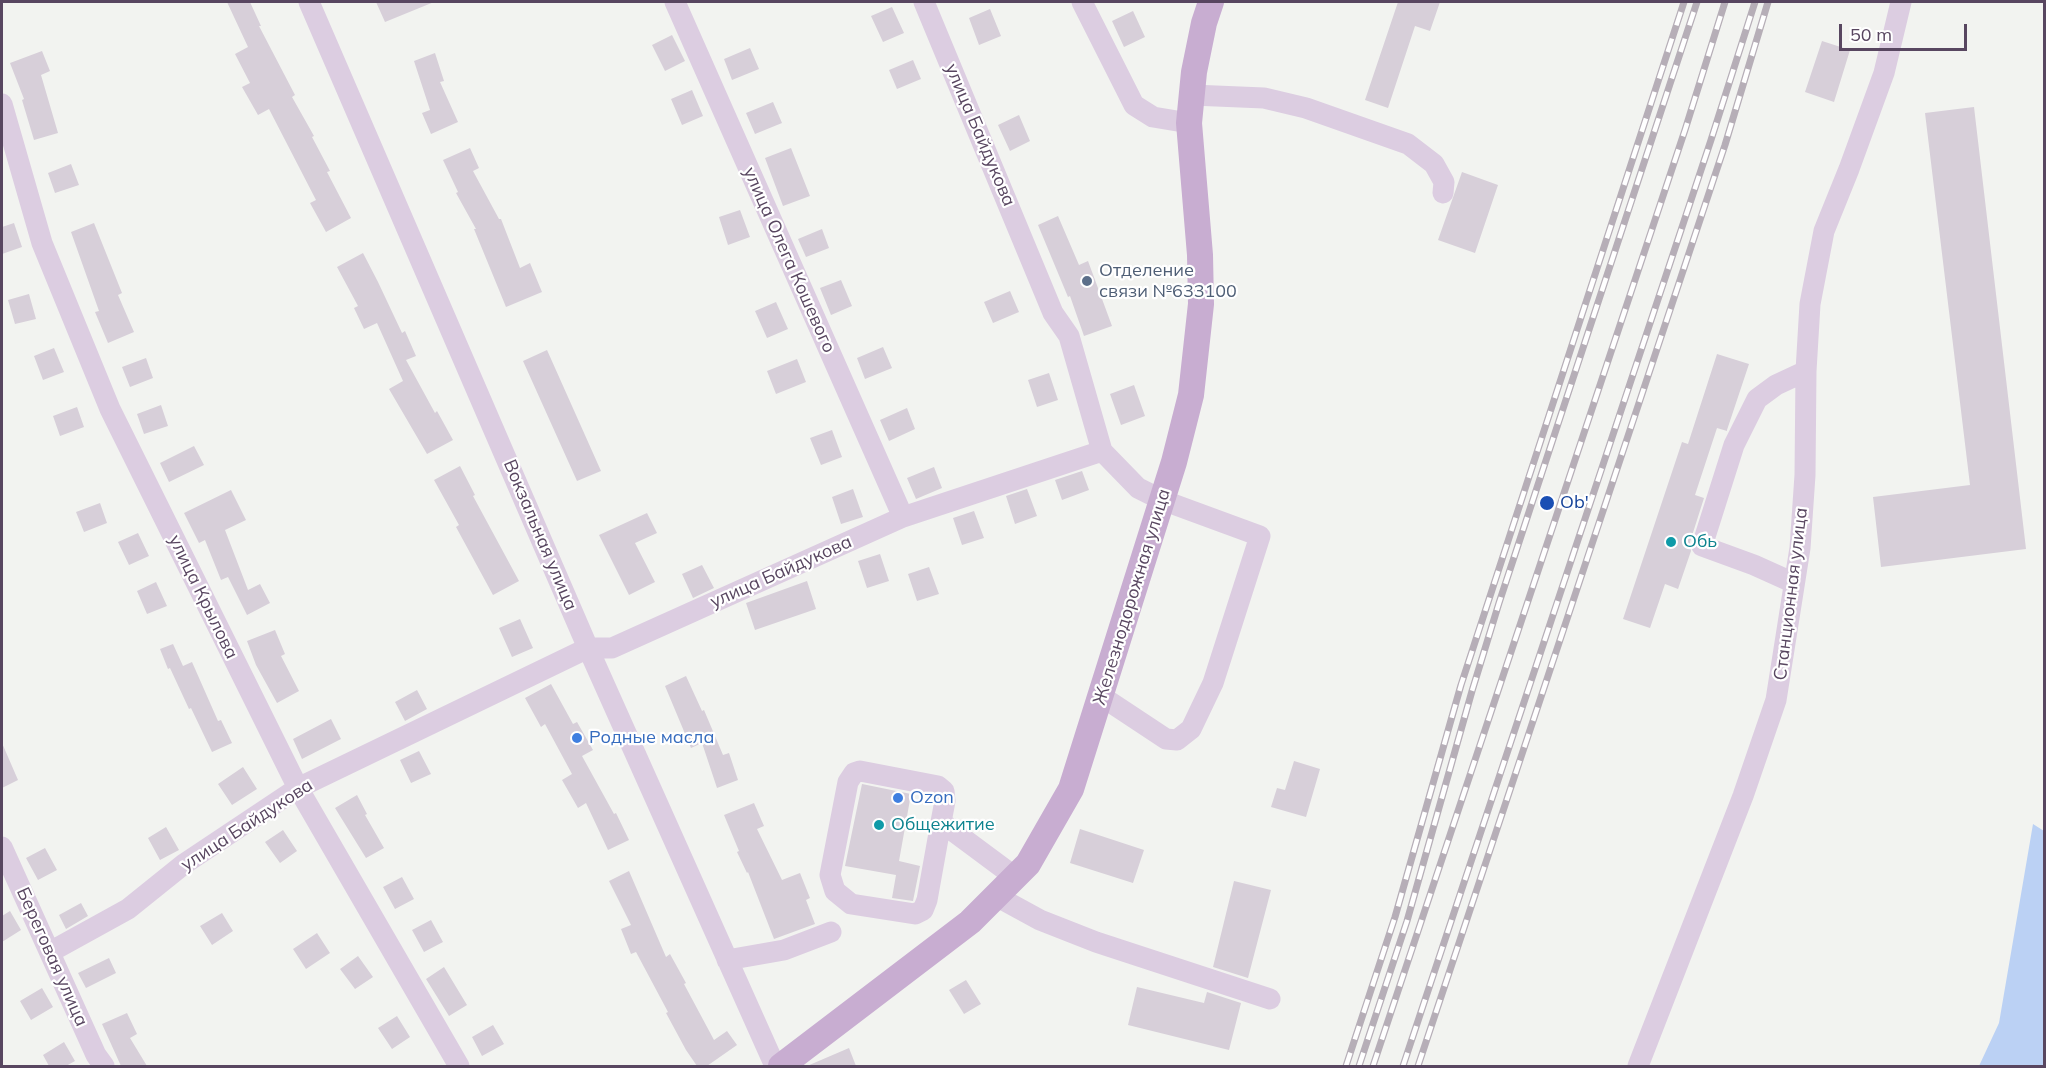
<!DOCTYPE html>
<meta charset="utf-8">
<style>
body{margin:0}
#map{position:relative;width:2046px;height:1068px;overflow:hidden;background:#f2f3f0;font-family:Mulish,sans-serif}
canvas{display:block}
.frame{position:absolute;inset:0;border:3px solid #584660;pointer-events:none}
.scale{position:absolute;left:1839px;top:24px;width:128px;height:27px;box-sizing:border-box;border:3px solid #584660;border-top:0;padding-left:8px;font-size:18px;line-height:21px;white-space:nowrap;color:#584660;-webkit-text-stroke:4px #fff;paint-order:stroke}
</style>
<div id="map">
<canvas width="2046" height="1068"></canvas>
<div class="frame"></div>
<div class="scale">50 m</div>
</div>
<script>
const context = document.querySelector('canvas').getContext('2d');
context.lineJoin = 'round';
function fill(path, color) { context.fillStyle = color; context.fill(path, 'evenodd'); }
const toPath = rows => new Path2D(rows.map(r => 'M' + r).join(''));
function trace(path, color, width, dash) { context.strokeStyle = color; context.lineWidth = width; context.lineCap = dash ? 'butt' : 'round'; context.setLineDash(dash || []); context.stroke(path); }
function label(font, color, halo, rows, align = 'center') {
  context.font = font + ' Mulish,sans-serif'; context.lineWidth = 4.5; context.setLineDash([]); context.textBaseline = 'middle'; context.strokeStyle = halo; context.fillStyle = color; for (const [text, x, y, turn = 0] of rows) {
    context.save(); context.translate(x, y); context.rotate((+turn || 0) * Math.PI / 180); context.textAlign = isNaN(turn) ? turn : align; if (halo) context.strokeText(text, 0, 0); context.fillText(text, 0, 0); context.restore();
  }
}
const green = toPath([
 [2033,824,2044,831,2044,1066,1979,1066,1999,1023]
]);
const building = toPath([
 [227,2,250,2,261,26,259,26,295,95,292,97,314,136,312,137,330,171,327,172,351,218,326,232,310,203,316,200,269,109,258,115,242,87,250,83,235,54,248,47],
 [376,2,434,2,385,22],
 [1398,2,1440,2,1430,31,1415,26,1388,108,1365,100],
 [892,7,904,33,883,42,871,16],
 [990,9,1001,36,979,45,969,18],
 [1133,11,1145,37,1124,47,1112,21],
 [672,35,685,61,665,71,652,45],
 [1822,41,1850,50,1834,102,1805,92],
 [750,48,759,69,732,80,724,59],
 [42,51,50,71,41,75,58,133,34,140,22,100,24,99,10,63],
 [435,53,444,81,440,82,458,122,431,134,422,113,430,110,414,61],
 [913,60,921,79,897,89,889,70],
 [692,90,703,116,682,125,671,99],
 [773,102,782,123,755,134,746,113],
 [1974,107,2026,549,1881,567,1873,497,1970,485,1925,113],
 [1019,115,1030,141,1010,151,998,125],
 [470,148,479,168,473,171,499,219,501,219,520,268,530,263,542,292,506,307,474,229,476,229,456,193,458,192,443,160],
 [791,148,810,196,783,206,765,158],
 [71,164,79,185,55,193,48,173],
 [1462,172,1498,185,1475,253,1438,240],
 [740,210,750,237,728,245,719,217],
 [1058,216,1079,265,1088,261,1112,326,1084,336,1070,296,1068,297,1038,225],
 [14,223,22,247,2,254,2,227],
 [94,223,122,293,118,295,134,332,108,343,95,312,99,311,71,232],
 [822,229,829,248,806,257,798,239],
 [363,253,378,282,402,333,405,331,416,356,406,360,435,413,437,411,453,440,427,454,389,389,403,381,377,323,364,329,354,308,358,306,337,267],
 [841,280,852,306,831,315,820,288],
 [1010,291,1019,312,993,323,984,302],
 [29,294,36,319,15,324,8,300],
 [776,302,788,329,767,338,755,311],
 [883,347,892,368,865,379,857,358],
 [54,348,64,372,43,380,34,356],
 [547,350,601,471,577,481,523,361],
 [1717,354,1749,364,1727,430,1727,431,1717,428,1695,495,1704,498,1690,542,1691,551,1678,589,1665,584,1650,628,1623,619,1682,442,1688,444],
 [146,358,153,378,130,387,122,367],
 [797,359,806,382,776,394,767,371],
 [1049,373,1058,400,1037,407,1028,380],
 [1134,385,1145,416,1121,425,1110,394],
 [161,405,168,426,144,434,137,414],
 [77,407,84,427,60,436,53,416],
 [907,408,915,429,889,441,880,420],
 [832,430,842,457,821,465,810,438],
 [194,446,204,465,169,482,160,463],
 [460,466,475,495,473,496,519,581,493,595,456,527,459,525,434,480],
 [934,467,942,488,916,499,907,478],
 [1082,471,1089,490,1062,500,1055,480],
 [853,489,863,517,841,524,832,497],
 [1027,489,1037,516,1015,524,1006,496],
 [231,490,246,520,225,530,248,590,260,584,270,603,247,615,228,577,221,580,205,540,199,543,184,513],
 [100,503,107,523,84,532,76,512],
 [974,511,984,538,962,545,953,518],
 [647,513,657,533,635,543,655,582,629,595,599,535],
 [138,533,149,556,129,565,118,542],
 [880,554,889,581,867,588,858,561],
 [702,565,714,588,693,598,682,574],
 [929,567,939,594,917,601,908,574],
 [807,581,816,609,755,630,746,603],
 [156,582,167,606,147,614,137,591],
 [520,619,533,648,512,657,499,628],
 [275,630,285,654,281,656,299,691,277,703,256,665,247,641],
 [173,644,183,666,192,662,218,721,221,720,232,743,212,752,191,708,189,709,170,668,168,669,160,649],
 [686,676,702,711,704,710,723,755,729,753,738,780,717,788,702,743,691,748,665,686],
 [551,684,573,724,577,722,593,750,582,756,614,814,616,813,629,840,608,850,586,803,578,808,562,780,572,774,545,724,541,727,525,698],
 [417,690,427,709,405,721,395,702],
 [331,719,341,739,302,759,293,739],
 [2,743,18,780,2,788],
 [419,751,431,774,411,783,400,760],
 [1294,761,1320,769,1306,817,1271,807,1277,788,1285,790],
 [243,767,257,789,232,805,218,784],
 [862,784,911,794,899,861,920,866,913,901,892,898,896,875,845,866],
 [357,795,367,814,365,815,384,848,366,858,335,808],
 [754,803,764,826,757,829,782,880,800,873,810,898,806,900,815,924,774,939,748,872,747,873,737,852,739,851,724,815],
 [166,827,179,850,160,860,148,838],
 [1080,829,1144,850,1133,883,1070,863],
 [283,830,297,851,280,863,265,842],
 [45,848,57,870,38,880,26,858],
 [629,871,666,957,670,954,686,983,684,984,714,1040,727,1031,737,1045,707,1066,697,1066,686,1050,666,1013,668,1012,636,952,631,954,621,929,631,925,609,881],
 [402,877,414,899,395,909,383,887],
 [1234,881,1271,890,1248,978,1213,967],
 [81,903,88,916,66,929,59,915],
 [10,911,21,930,2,942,2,916],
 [222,913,233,931,212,945,200,926],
 [431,920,443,942,424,952,412,930],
 [317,933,330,953,306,969,293,949],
 [358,956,373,977,355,989,340,969],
 [109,958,116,973,86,988,78,973],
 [444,967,467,1005,449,1016,426,979],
 [966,980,981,1004,964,1014,949,990],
 [1137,987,1204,1003,1207,992,1241,1003,1229,1050,1128,1025],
 [42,988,53,1007,31,1020,20,1001],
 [127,1013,137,1034,130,1038,147,1066,121,1066,102,1024],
 [397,1016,410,1037,392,1049,378,1028],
 [493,1025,504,1044,482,1056,472,1037],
 [64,1042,75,1061,66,1066,49,1066,43,1055],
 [849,1048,856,1066,807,1066]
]);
const minor = toPath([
 [309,2,588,648,775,1066],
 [675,2,903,517],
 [1082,2,1134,105,1153,117,1189,123],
 [1192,95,1264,98,1306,108,1408,144,1434,164,1444,182,1443,193],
 [2,104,42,243,110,409,298,788,459,1066],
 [1794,583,1754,565,1702,546,1734,445,1757,399,1776,385,1806,371],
 [1101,696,1166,739,1177,740,1191,729,1213,683,1260,536,1162,500,1138,488,1102,451],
 [941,822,927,900,923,910,915,914,851,904,835,891,830,875,848,782,854,773,860,771,938,786,944,791,945,801,941,822,1015,877],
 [2,847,96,1055,104,1066],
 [996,896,1040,920,1096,942,1270,999],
 [50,952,128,909,184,864,298,788,588,648,612,648,903,517,1102,451,1069,336,1053,313,924,2],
 [727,960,784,950,831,932],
 [1638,1066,1743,796,1776,700,1800,548,1805,475,1806,371,1810,304,1824,231,1849,169,1884,73,1901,2]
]);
const major = toPath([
 [781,1066,970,922,1028,864,1071,789,1174,462,1191,395,1201,304,1200,255,1189,123,1194,72,1204,23,1211,2]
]);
const rail = toPath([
 [1346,1066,1395,917,1461,685,1684,2],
 [1359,1066,1407,921,1472,691,1499,603,1697,2],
 [1373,1066,1685,130,1725,2],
 [1403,1066,1711,140,1755,2],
 [1418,1066,1725,145,1768,2]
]);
const markers = [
 [1087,281,6,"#5c6f8a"],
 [1547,503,8,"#1a4fb4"],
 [1671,542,6,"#0f9aa8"],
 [577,738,6,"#3f7fe0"],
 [898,798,6,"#3f7fe0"],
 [879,825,6,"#0f9aa8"]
];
const streetNames = [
 ["улица Байдукова",980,135,67],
 ["улица Олега Кошевого",789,260,66],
 ["Вокзальная улица",540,535,67],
 ["улица Байдукова",781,572,-24],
 ["Станционная улица",1791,594,-83],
 ["улица Крылова",203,597,64],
 ["Железнодорожная улица",1132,597,-73],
 ["улица Байдукова",247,825,-33],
 ["Береговая улица",52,957,66]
];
const serviceNames = [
 ["Отделение",1099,271],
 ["связи №633100",1099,292]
];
const transitNames = [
 ["Ob'",1560,503]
];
const cultureNames = [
 ["Обь",1683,542],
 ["Общежитие",891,825]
];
const shopNames = [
 ["Родные масла",589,738],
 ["Ozon",910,798]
];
fill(green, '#bbd1f4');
fill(building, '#d7cfd9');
trace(minor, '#dccde1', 21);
trace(major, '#c8add1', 26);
trace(rail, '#b6aeb7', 7);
trace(rail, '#fff', 4.5, [14]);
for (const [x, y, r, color] of markers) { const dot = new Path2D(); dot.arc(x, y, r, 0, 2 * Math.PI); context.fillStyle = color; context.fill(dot); trace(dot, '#fff', 2); }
label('18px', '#584660', '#fff', streetNames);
label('18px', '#4e5e75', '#fff', serviceNames, 'left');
label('18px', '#164399', '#fff', transitNames, 'left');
label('18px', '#0d838f', '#fff', cultureNames, 'left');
label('18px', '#366cbe', '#fff', shopNames, 'left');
</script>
